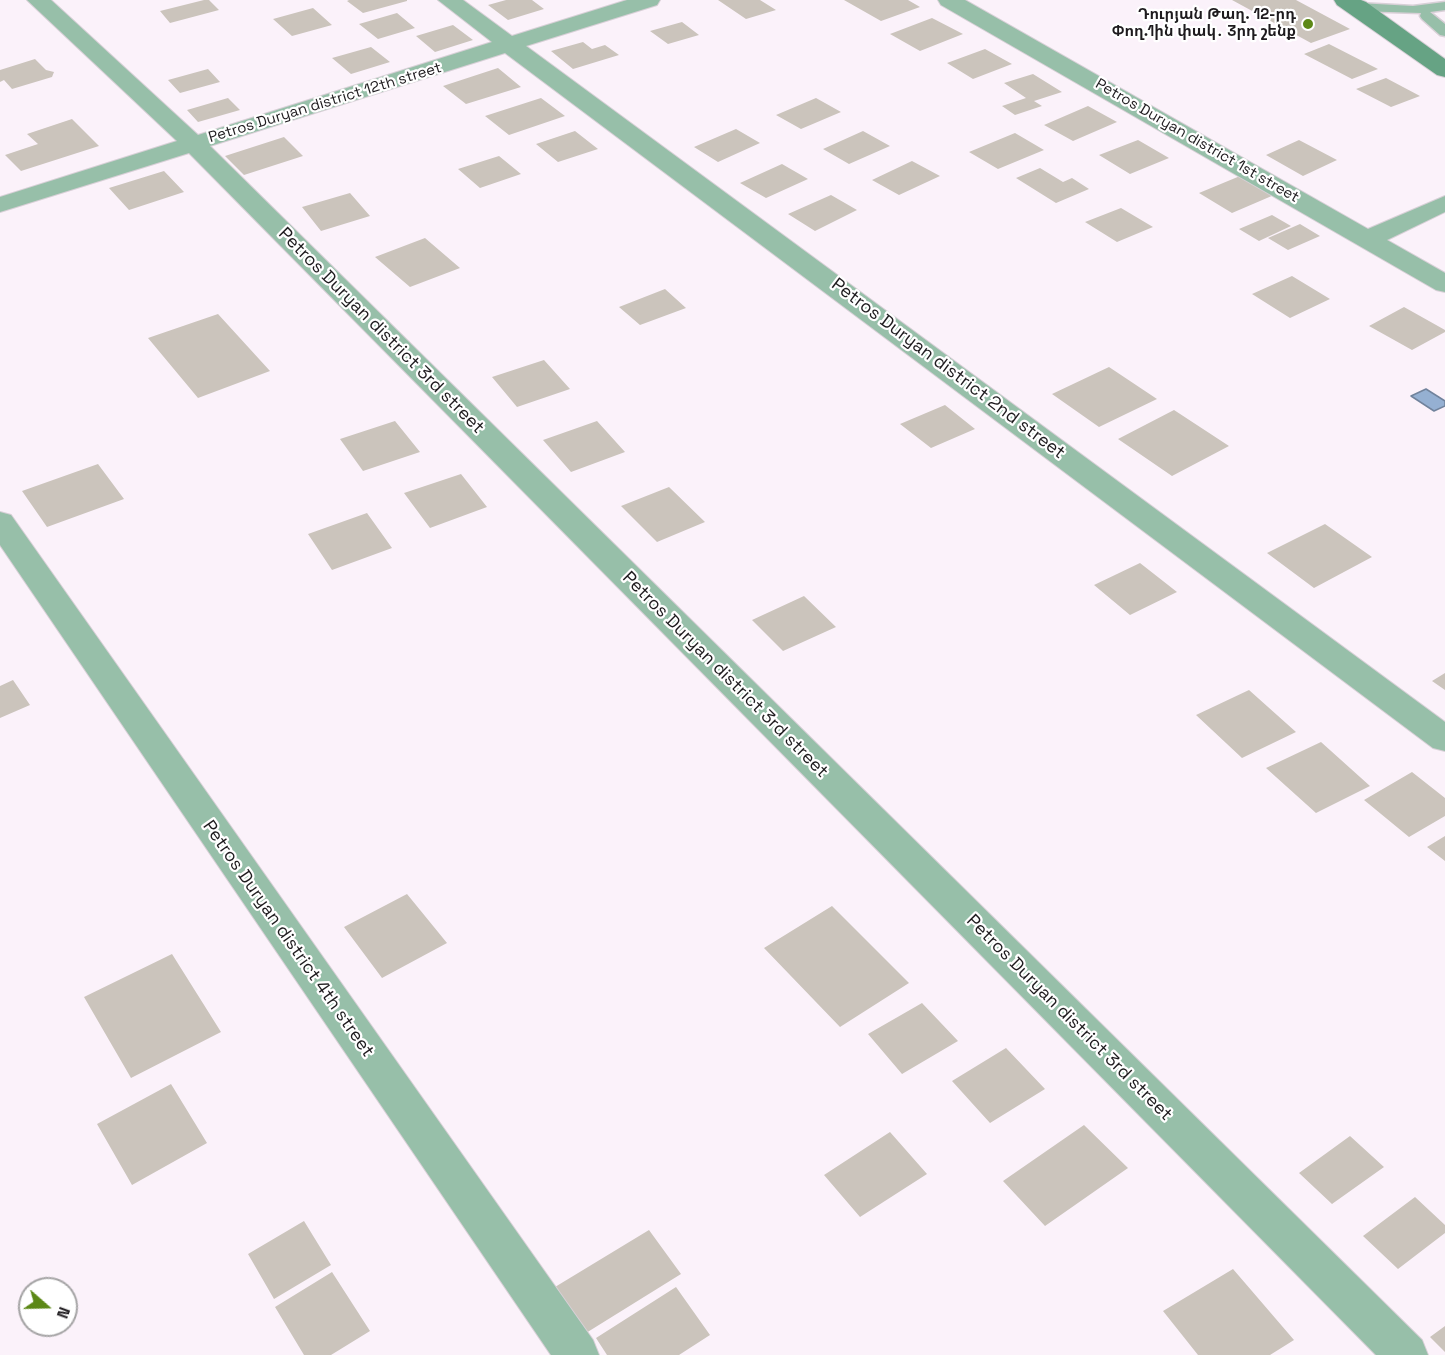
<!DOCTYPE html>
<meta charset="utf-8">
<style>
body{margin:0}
#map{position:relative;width:1445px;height:1355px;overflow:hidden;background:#fbf2fa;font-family:"Space Grotesk",sans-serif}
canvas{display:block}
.north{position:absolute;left:18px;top:1277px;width:60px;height:60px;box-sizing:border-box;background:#fff;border:2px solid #a5a4a5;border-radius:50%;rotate:110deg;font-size:16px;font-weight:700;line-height:24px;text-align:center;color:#1e1b1e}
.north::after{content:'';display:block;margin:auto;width:21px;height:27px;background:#5c8816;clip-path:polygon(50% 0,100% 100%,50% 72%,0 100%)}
</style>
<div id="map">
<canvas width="1445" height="1355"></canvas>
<div class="north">N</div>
</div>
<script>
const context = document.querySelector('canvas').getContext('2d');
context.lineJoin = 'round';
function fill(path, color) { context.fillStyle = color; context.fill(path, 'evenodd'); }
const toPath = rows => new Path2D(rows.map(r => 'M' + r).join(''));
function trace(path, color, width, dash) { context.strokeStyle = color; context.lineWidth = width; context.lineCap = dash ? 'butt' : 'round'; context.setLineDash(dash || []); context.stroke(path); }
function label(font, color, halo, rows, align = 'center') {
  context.font = font + ' "Space Grotesk","Noto Sans Armenian",sans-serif'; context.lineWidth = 4.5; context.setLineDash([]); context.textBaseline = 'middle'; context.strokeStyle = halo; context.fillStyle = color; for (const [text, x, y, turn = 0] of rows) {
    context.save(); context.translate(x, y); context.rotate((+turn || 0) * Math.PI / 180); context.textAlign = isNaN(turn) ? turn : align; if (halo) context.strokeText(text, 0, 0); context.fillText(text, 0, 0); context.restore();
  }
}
const water = toPath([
 [1426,389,1445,401,1445,406,1434,411,1411,396,1426,389]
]);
const building = toPath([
 [204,0,209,0,219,10,170,23,160,11],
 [349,0,407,0,407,1,363,13,347,1],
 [506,0,532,0,544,9,508,20,488,5],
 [718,0,760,0,776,10,746,19],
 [844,0,908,0,920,7,881,21],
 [1232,0,1296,0,1350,29,1311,43],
 [313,8,332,25,292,36,273,19],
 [397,13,415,28,378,39,359,24],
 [932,18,963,34,920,51,890,34],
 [682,22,699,35,668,44,650,31],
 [453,25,473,40,435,52,416,36],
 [583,42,592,49,605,45,619,55,573,69,551,51],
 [1329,44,1378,69,1352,79,1304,54],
 [371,47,390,62,351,74,332,58],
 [985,49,1012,64,973,79,947,63],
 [35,59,46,70,54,72,52,77,12,89,4,80,0,82,0,70],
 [498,68,521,87,466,104,443,86],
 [208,69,220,82,180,93,168,80],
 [1033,74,1062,92,1034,101,1042,106,1015,115,1002,106,1026,98,1004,83],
 [1386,78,1420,96,1391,107,1356,89],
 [228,98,240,110,198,122,187,110],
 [541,98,565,116,509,135,485,116],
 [816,98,841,112,801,129,776,115],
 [1088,106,1117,122,1073,141,1044,125],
 [72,119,99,146,21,171,5,155,38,144,27,134],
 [736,129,760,143,718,162,694,147],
 [575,131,598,149,558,162,536,144],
 [863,131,890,146,849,164,823,149],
 [1015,133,1044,150,998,169,969,152],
 [284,137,303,156,244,175,225,156],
 [1138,140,1169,158,1130,174,1099,155],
 [1299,140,1337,160,1303,176,1266,155],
 [499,156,521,174,480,188,458,169],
 [912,161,940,176,899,195,872,180],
 [782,164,808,179,766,198,740,183],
 [1040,168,1063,182,1072,178,1089,189,1056,203,1016,178],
 [164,171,184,192,129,210,109,188],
 [1240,176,1274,195,1232,213,1199,193],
 [350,193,370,216,321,231,302,207],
 [831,195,857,210,815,231,788,214],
 [1121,208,1153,227,1117,242,1085,222],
 [1272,215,1291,226,1259,241,1239,229],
 [1300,224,1320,236,1288,250,1268,238],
 [425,238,460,268,410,287,375,257],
 [1292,276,1330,299,1290,318,1252,294],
 [665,289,686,308,640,325,619,307],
 [1404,307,1445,330,1445,332,1412,350,1369,326],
 [218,314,270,371,198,398,148,338],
 [544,360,570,389,517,407,492,377],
 [1109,367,1157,399,1099,427,1052,394],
 [945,405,975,429,931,448,900,424],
 [1174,410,1229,446,1172,476,1118,439],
 [395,421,420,452,363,471,340,439],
 [597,421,625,452,571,472,543,440],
 [98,464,124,499,47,527,22,491],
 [461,474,487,507,430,528,404,493],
 [669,487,705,522,657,542,621,506],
 [367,513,392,548,332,570,308,534],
 [1325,524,1372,557,1314,588,1267,553],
 [1140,563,1177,592,1130,615,1094,585],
 [804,596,836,627,783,651,752,620],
 [1445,673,1445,690,1432,681],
 [13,680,30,705,0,718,0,686],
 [1249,690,1296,732,1242,758,1196,715],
 [1321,742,1370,786,1316,813,1266,768],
 [1412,772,1445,798,1445,816,1409,837,1364,800],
 [1445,836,1445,861,1427,847],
 [407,894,447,943,382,978,344,927],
 [832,906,909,983,840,1027,764,948],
 [172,954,221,1032,131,1078,84,997],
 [922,1003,958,1041,902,1074,868,1034],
 [1006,1048,1045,1089,990,1123,952,1081],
 [171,1084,207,1143,132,1185,97,1124],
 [1084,1125,1128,1168,1045,1226,1003,1181],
 [890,1132,927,1174,860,1217,824,1175],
 [1350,1136,1384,1167,1332,1204,1299,1173],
 [1415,1197,1445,1225,1445,1233,1398,1269,1363,1236],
 [304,1221,331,1265,274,1299,248,1254],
 [649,1230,681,1274,586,1333,555,1287],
 [1233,1269,1294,1340,1270,1355,1198,1355,1163,1311],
 [332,1272,370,1331,331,1355,304,1355,275,1307],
 [676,1287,710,1335,679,1355,607,1355,596,1338],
 [1445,1326,1445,1352,1430,1337]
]);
const service = toPath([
 [1445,2,1445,10,1430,12,1445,24,1445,36,1440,35,1422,19,1420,16,1421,13,1358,11,1351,7,1358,3,1413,6,1445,2]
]);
const minor = toPath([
 [27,0,51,0,198,135,492,42,438,0,463,0,512,36,627,0,660,0,657,5,526,46,1445,722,1445,751,1433,748,505,53,210,146,1422,1340,1428,1355,1376,1355,189,153,0,212,0,197,177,141,27,0],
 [938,0,965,0,1368,229,1445,196,1445,212,1387,240,1445,273,1445,292,1436,290,941,5,938,0],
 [0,512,11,515,593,1340,599,1355,551,1355,0,545,0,512]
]);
const secondary = toPath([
 [1334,0,1361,0,1366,2,1445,59,1445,77,1437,75,1337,5,1334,0]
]);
const markers = [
 [1308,24,6,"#5c8816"]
];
const farPoinames = [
 ["Դուրյան Թաղ. 12-րդ",1296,15],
 ["Փող.1ին փակ․ 3րդ շենք",1296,32]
];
const farStreetnames = [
 ["Petros Duryan district 12th street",325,103,-17],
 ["Petros Duryan district 1st street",1197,141,30]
];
const streetNames = [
 ["Petros Duryan district 3rd street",381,331,45],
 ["Petros Duryan district 2nd street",948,369,37],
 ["Petros Duryan district 3rd street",725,675,45],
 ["Petros Duryan district 4th street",288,939,55],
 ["Petros Duryan district 3rd street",1069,1018,45]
];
fill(water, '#95b0d2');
trace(water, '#71839c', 1.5);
fill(building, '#cbc4bc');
trace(service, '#d8d0d7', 3);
trace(minor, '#d8d0d7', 2);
trace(secondary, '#d8d0d7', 2);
fill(service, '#97bfa9');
fill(minor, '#97bfa9');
fill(secondary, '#66a384');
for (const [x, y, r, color] of markers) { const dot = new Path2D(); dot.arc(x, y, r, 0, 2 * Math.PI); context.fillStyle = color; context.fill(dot); trace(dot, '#fff', 2); }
label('bold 15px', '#1e1b1e', '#fff', farPoinames, 'right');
label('15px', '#1e1b1e', '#fff', farStreetnames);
label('18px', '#1e1b1e', '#fff', streetNames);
</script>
